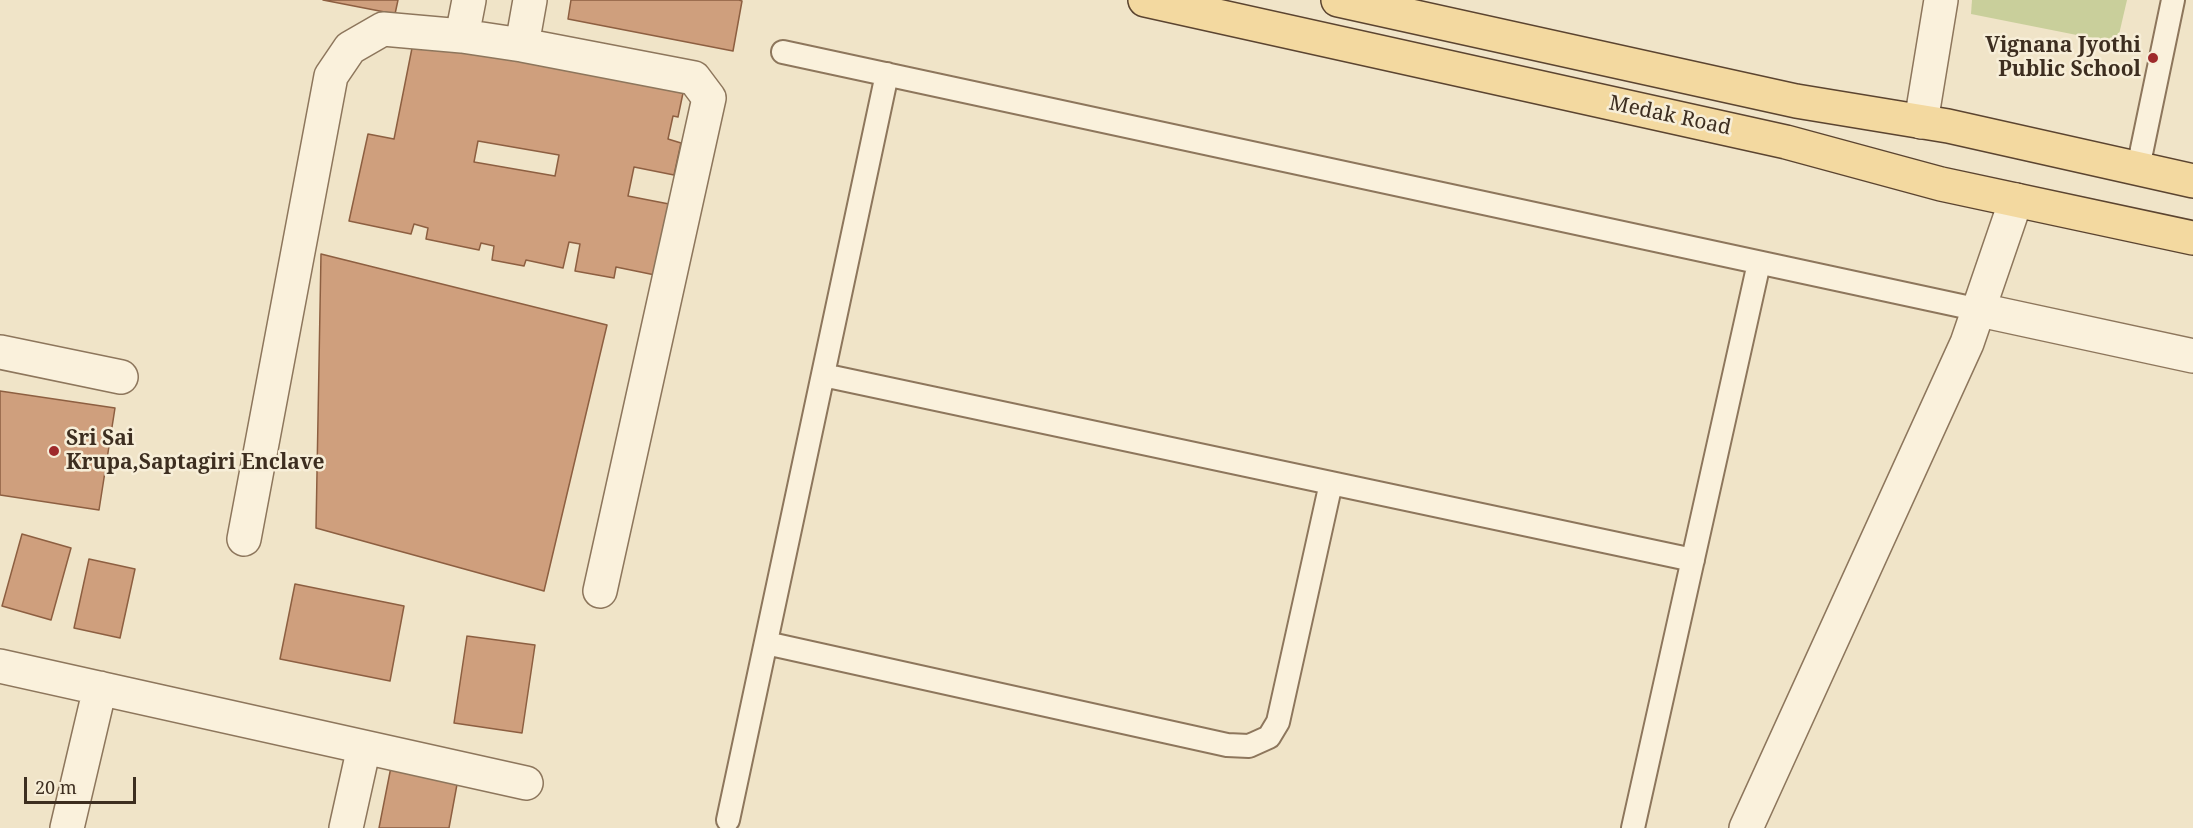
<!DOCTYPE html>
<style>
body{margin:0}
#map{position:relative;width:2193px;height:828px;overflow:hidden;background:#f0e4c8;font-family:"Noto Serif",serif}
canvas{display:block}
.scale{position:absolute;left:24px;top:777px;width:112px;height:27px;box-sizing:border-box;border:3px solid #3d2e20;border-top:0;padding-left:8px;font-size:18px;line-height:21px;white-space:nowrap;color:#3d2e20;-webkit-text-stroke:4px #f7eed8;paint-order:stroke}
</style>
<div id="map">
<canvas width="2193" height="828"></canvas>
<div class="scale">20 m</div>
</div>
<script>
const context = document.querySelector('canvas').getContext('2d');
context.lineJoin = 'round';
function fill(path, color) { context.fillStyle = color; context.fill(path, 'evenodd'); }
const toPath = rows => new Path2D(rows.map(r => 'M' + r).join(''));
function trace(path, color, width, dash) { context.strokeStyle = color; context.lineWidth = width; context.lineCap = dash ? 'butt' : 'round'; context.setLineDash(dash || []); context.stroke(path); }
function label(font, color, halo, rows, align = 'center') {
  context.font = font + ' "Noto Serif",serif'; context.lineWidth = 5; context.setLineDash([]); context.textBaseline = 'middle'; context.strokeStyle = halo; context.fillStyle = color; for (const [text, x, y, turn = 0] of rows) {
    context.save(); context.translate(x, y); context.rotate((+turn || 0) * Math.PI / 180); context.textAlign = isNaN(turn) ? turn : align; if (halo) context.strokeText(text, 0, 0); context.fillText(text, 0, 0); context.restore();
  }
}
const green = toPath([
 [1972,0,2127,0,2117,43,1971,14]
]);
const building = toPath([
 [323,0,398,0,395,14,323,0],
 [571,0,739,0,742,1,733,51,568,19,571,0],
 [414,38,683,93,678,117,673,116,668,139,681,143,674,175,634,167,628,196,669,204,655,275,616,267,614,278,575,271,580,244,569,242,563,268,526,260,524,266,492,260,494,246,481,243,479,250,426,239,428,228,414,224,411,234,349,221,368,134,394,139,414,38],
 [478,141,559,155,555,176,474,162,478,141],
 [321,254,607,325,544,591,316,528,321,254],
 [0,391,115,408,99,510,0,495,0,391],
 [22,534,71,548,51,620,2,606,22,534],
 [89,559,135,569,120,638,74,628,89,559],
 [295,584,404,606,390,681,280,659,295,584],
 [467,636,535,645,522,733,454,723,467,636],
 [391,767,458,779,449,828,379,828,391,767]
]);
const service = toPath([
 [783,52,1980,310],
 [2138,168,2173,0],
 [823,375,1693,560],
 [766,643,1227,745,1249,746,1269,737,1278,722,1331,483],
 [728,820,887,74],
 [1633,828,1759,263]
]);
const minor = toPath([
 [530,0,522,45,694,78,709,98,600,591],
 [462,36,522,45],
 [1980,310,2193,356],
 [0,352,121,377],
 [244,539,331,76,350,48,383,29,462,36,469,0],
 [0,666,526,783],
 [67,828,100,688],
 [346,828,364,747]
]);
const tertiary = toPath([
 [1921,122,1941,0],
 [1746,828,1967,343,2016,200]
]);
const primary = toPath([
 [1145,0,1786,142,1941,184,2193,238],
 [1338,0,1796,101,1948,126,2193,181]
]);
const markers = [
 [2153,58,6,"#9e2a2b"],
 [54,451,6,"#9e2a2b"]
];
const poiNames = [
 ["Vignana Jyothi",2141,46],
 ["Public School",2141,70],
 ["Sri Sai",66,439,"left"],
 ["Krupa,Saptagiri Enclave",66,463,"left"]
];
const streetNames = [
 ["Medak Road",1670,116,12]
];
fill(green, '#c9cf9b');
fill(building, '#cf9f7d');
trace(building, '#8d5f41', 1.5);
trace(service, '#8d765c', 26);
trace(minor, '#8d765c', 36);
trace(tertiary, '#8d765c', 36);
trace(primary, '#5b4430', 36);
trace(service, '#faf1dc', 22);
trace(minor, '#faf1dc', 33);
trace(tertiary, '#faf1dc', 33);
trace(primary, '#f3d9a0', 33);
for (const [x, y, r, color] of markers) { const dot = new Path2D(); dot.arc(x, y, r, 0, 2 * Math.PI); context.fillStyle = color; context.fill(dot); trace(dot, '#f7eed8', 2); }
label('bold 21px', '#3d2e20', '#f7eed8', poiNames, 'right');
label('21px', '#3d2e20', '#f7eed8', streetNames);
</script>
